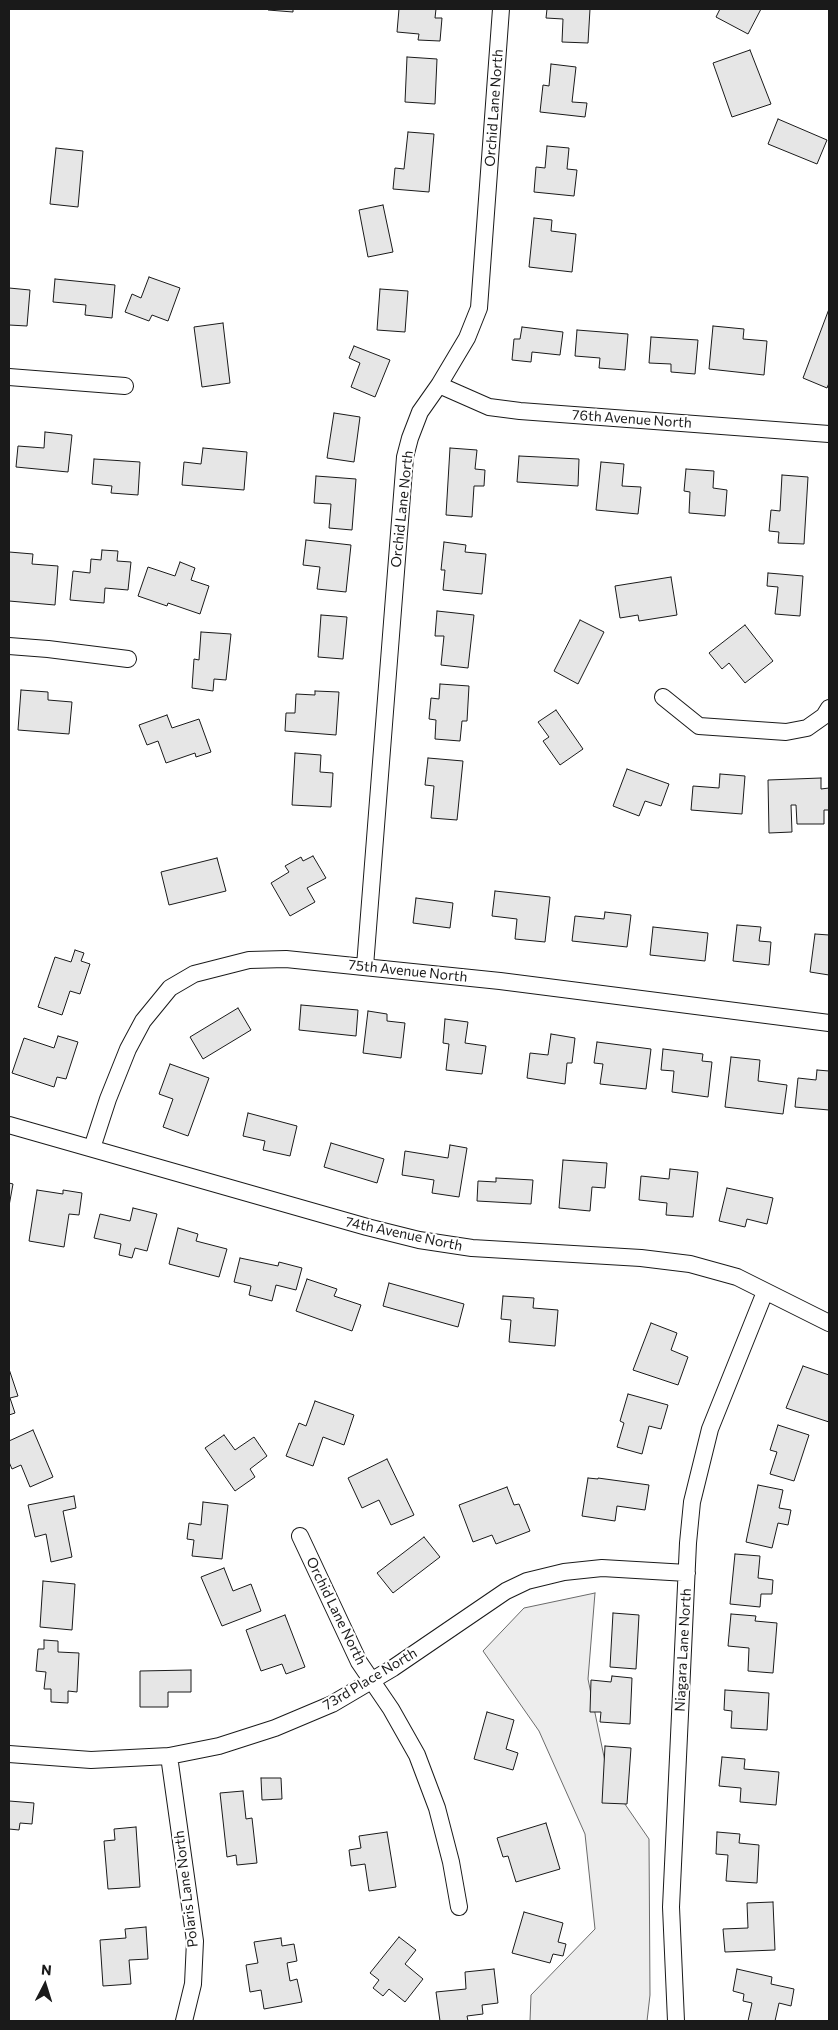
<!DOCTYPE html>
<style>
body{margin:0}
#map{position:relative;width:838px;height:2030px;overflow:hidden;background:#fff;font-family:Commissioner,sans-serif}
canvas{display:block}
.frame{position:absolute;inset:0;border:10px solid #1a1a1a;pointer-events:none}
.north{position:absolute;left:20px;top:1960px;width:50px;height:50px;-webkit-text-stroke:4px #fff;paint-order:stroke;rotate:5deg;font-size:14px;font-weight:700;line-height:20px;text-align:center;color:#1a1a1a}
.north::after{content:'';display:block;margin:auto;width:18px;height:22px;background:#1a1a1a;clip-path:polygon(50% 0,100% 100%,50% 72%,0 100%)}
</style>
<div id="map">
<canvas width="838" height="2030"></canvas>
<div class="frame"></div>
<div class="north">N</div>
</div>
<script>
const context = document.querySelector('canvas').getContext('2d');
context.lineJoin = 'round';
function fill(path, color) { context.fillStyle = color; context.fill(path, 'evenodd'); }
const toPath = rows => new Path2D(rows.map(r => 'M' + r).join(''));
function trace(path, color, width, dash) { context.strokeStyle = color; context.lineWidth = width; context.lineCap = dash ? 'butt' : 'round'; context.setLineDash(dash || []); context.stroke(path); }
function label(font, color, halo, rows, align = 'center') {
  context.font = font + ' Commissioner,sans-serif'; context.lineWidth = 4; context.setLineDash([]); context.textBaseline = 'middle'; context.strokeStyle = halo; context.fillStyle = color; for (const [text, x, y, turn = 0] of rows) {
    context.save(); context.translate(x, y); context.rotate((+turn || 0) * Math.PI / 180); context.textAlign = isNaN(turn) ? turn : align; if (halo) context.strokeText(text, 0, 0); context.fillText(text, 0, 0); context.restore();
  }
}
const built = toPath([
 [595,1593,588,1679,609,1781,649,1839,650,1995,647,2021,530,2021,531,1995,595,1929,585,1834,539,1731,483,1651,524,1608,595,1593]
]);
const building = toPath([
 [268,9,293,9,293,12,268,10,268,9],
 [399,9,436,9,435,18,442,18,440,41,418,40,419,34,397,32,399,9],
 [547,9,590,9,588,43,562,42,563,19,546,18,547,9],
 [720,9,761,9,748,34,716,17,720,9],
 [750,50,771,104,732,117,713,63,750,50],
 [407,57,437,59,435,104,405,102,407,57],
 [551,64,576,67,572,102,587,103,585,117,540,112,543,85,549,86,551,64],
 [778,119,827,140,817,164,768,144,778,119],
 [408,132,434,134,429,192,393,189,395,168,404,169,408,132],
 [547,146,569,148,567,169,577,170,574,196,534,192,536,167,545,168,547,146],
 [56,148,83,151,78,207,50,204,56,148],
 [383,205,393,252,368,257,359,210,383,205],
 [534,218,552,220,551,231,576,234,572,272,529,267,534,218],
 [149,277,180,288,168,321,152,315,149,321,125,312,132,294,141,298,149,277],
 [55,279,115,285,112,318,85,315,86,305,53,302,55,279],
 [9,288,30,290,27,326,9,325,9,288],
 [380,289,408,291,405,332,377,330,380,289],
 [829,309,829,383,827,388,803,378,829,309],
 [223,323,230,383,202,387,194,327,223,323],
 [713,326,744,329,743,339,767,341,764,375,709,369,713,326],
 [522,327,563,332,560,355,532,352,531,362,512,360,514,339,520,339,522,327],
 [577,330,628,334,625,370,599,368,600,358,575,356,577,330],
 [651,337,698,340,695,374,671,372,671,364,649,363,651,337],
 [354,346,390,360,375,397,351,387,360,363,349,358,354,346],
 [334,413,360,417,354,462,327,458,334,413],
 [45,432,72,435,68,472,16,467,18,446,44,448,45,432],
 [203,448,247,452,244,490,182,485,184,462,201,464,203,448],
 [450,448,477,450,475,469,485,470,484,486,474,486,472,517,446,515,450,448],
 [519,456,579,459,578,486,517,482,519,456],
 [94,459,140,462,138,495,111,493,112,486,92,484,94,459],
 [601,462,624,464,622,486,641,487,638,514,596,510,601,462],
 [686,469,714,471,713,488,727,490,725,516,689,513,690,492,684,491,686,469],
 [782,475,808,477,804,544,778,543,779,532,769,531,771,510,780,511,782,475],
 [316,476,356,479,352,530,329,528,331,504,314,503,316,476],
 [306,540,351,545,346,592,317,589,320,567,303,565,306,540],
 [444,542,466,545,465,552,486,554,482,594,443,590,445,570,441,570,444,542],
 [102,550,118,551,117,561,131,562,128,590,105,588,104,603,70,600,73,571,90,573,91,559,101,560,102,550],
 [9,552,33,554,32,564,58,566,55,605,9,601,9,552],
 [180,562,195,568,191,580,209,586,200,614,168,603,167,606,138,596,148,567,175,576,180,562],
 [768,573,803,576,800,616,775,614,778,587,767,586,768,573],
 [671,577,677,615,639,621,638,615,620,618,615,586,671,577],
 [437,611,474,615,468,668,441,665,444,636,435,636,437,611],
 [321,615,347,617,343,659,318,657,321,615],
 [580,620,604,632,578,684,554,671,580,620],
 [745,625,773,661,745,683,729,663,722,669,709,653,745,625],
 [201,632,231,634,226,680,214,679,213,691,192,688,194,659,199,660,201,632],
 [440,684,469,686,467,721,462,721,460,741,435,739,436,720,429,719,431,698,439,699,440,684],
 [21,690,48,692,48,700,72,702,69,734,18,730,21,690],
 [315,691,339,692,336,735,285,731,286,713,295,713,296,694,315,695,315,691],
 [556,710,583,749,560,765,543,741,549,737,538,722,556,710],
 [167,715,172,728,199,719,211,752,196,757,195,753,166,763,158,741,147,745,139,725,167,715],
 [295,753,321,755,320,772,333,773,331,807,292,805,295,753],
 [428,758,463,761,457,820,431,818,434,786,425,785,428,758],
 [627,769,669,784,661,806,645,801,639,816,613,806,627,769],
 [720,774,745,776,742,814,691,810,693,786,719,788,720,774],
 [821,778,821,789,829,788,829,810,824,810,824,824,797,824,796,805,791,805,792,832,769,833,768,780,821,778],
 [313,856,326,878,307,888,315,902,290,916,271,883,289,872,285,866,301,857,303,861,313,856],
 [217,858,226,891,169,905,161,872,217,858],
 [495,891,550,897,545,942,515,939,517,919,492,916,495,891],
 [416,898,453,903,450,928,413,923,416,898],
 [605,912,631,915,627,947,572,941,575,916,604,919,605,912],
 [737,925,761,927,759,941,771,942,769,965,733,961,737,925],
 [653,927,708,933,705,961,650,955,653,927],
 [815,934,829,935,829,975,810,972,815,934],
 [75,950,84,953,81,961,90,964,80,994,70,991,62,1015,38,1007,55,957,71,962,75,950],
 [301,1005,358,1010,356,1036,299,1030,301,1005],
 [238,1008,251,1030,203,1059,190,1037,238,1008],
 [368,1011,387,1014,387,1021,405,1023,401,1058,363,1053,368,1011],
 [445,1019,468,1022,465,1043,486,1046,482,1074,446,1070,449,1044,443,1043,445,1019],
 [551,1034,575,1038,572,1063,567,1063,565,1084,527,1078,530,1053,548,1055,551,1034],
 [58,1036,78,1042,66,1079,57,1077,54,1087,12,1073,24,1038,54,1048,58,1036],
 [597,1042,651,1049,646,1089,600,1084,603,1064,594,1063,597,1042],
 [663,1049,703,1054,702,1061,712,1062,708,1097,672,1092,674,1071,661,1070,663,1049],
 [731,1057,760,1060,758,1081,787,1085,783,1114,725,1107,731,1057],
 [170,1064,209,1078,188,1136,163,1127,173,1099,159,1094,170,1064],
 [817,1070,829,1071,829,1110,795,1107,798,1078,816,1080,817,1070],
 [248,1113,297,1126,290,1156,263,1150,265,1141,243,1136,248,1113],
 [331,1143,384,1159,377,1183,324,1167,331,1143],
 [450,1145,467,1148,459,1197,432,1193,434,1180,402,1175,405,1151,448,1158,450,1145],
 [563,1160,607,1163,605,1188,592,1187,590,1211,559,1208,563,1160],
 [670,1169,698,1172,693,1217,666,1215,667,1203,639,1200,641,1176,669,1179,670,1169],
 [496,1178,533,1180,531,1204,477,1201,478,1181,496,1182,496,1178],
 [9,1183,13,1184,9,1206,9,1183],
 [727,1188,773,1198,767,1224,747,1219,745,1227,719,1221,727,1188],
 [37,1190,63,1194,63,1190,82,1193,79,1215,69,1214,64,1247,29,1241,37,1190],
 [133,1208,157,1214,147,1251,135,1248,132,1258,119,1255,121,1244,94,1238,100,1214,130,1221,133,1208],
 [178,1228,198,1234,196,1241,227,1249,219,1277,169,1264,178,1228],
 [240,1258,278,1266,279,1262,302,1268,296,1290,276,1285,272,1301,249,1295,251,1286,234,1282,240,1258],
 [307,1279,337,1289,334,1296,361,1305,352,1331,296,1311,307,1279],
 [389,1283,464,1304,458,1327,383,1306,389,1283],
 [503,1296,534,1298,533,1308,558,1310,555,1346,509,1342,511,1320,501,1319,503,1296],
 [651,1323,677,1333,671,1350,688,1357,678,1385,633,1370,651,1323],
 [803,1366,829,1375,829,1422,786,1408,803,1366],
 [9,1369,18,1396,10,1398,15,1413,9,1415,9,1369],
 [628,1394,668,1405,661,1429,649,1426,642,1454,617,1447,624,1423,620,1421,628,1394],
 [315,1401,354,1415,344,1445,323,1437,313,1466,286,1456,299,1423,306,1426,315,1401],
 [778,1425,809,1435,794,1481,770,1474,777,1452,770,1450,778,1425],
 [33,1430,53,1477,30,1487,21,1465,12,1469,9,1462,9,1441,33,1430],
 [224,1435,235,1450,254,1437,267,1456,250,1469,255,1477,235,1491,205,1448,224,1435],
 [387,1459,414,1515,391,1525,379,1500,362,1508,348,1478,387,1459],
 [588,1478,598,1479,598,1478,649,1485,645,1510,617,1506,615,1521,582,1516,588,1478],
 [758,1485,783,1490,779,1508,791,1510,788,1525,778,1523,772,1548,746,1542,758,1485],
 [507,1487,514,1505,519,1504,530,1531,496,1544,492,1535,473,1542,459,1505,507,1487],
 [74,1496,76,1508,63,1511,72,1557,51,1562,46,1534,35,1537,28,1505,74,1496],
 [203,1502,228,1505,222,1559,192,1556,194,1540,187,1539,189,1523,201,1525,203,1502],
 [424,1537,440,1557,393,1593,377,1573,424,1537],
 [735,1554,760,1556,758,1578,773,1580,772,1594,761,1594,760,1607,730,1604,735,1554],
 [224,1568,233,1591,251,1584,261,1611,222,1626,201,1577,224,1568],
 [43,1581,75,1584,72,1630,40,1627,43,1581],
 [613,1613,639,1615,636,1669,610,1667,613,1613],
 [731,1614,756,1616,755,1621,777,1623,773,1673,748,1671,749,1648,728,1646,731,1614],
 [285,1615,305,1667,286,1674,282,1664,261,1671,246,1630,285,1615],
 [44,1640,58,1641,58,1652,79,1653,77,1692,68,1691,68,1703,51,1702,51,1689,44,1689,46,1672,36,1671,38,1649,44,1649,44,1640],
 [191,1670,191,1692,168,1692,168,1707,140,1707,140,1671,191,1670],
 [612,1676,632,1678,630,1724,600,1722,601,1712,590,1712,591,1680,611,1682,612,1676],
 [725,1690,769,1693,767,1730,731,1728,732,1711,724,1710,725,1690],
 [487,1712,514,1720,506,1749,518,1753,513,1770,474,1759,487,1712],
 [605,1746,631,1748,627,1804,602,1803,605,1746],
 [722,1757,745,1759,744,1769,779,1772,776,1805,740,1802,741,1788,719,1786,722,1757],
 [261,1778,281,1778,282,1799,262,1800,261,1778],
 [243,1791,246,1819,252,1818,257,1863,237,1865,236,1855,227,1857,220,1793,243,1791],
 [9,1801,34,1803,32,1824,20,1823,19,1830,9,1829,9,1801],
 [546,1823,560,1869,516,1882,508,1856,503,1857,497,1838,546,1823],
 [136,1827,140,1887,108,1889,104,1841,115,1840,114,1829,136,1827],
 [387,1832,396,1887,369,1891,365,1864,351,1866,349,1850,361,1848,359,1836,387,1832],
 [717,1832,740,1834,739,1843,759,1845,757,1883,726,1881,728,1855,716,1854,717,1832],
 [773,1902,775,1950,725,1952,723,1929,748,1928,747,1903,773,1902],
 [524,1912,563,1923,558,1942,566,1944,563,1956,553,1954,550,1963,512,1953,524,1912],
 [146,1927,148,1959,129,1960,131,1984,103,1986,100,1940,126,1938,125,1929,146,1927],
 [399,1937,416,1950,405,1964,423,1979,405,2002,389,1989,383,1996,373,1988,379,1980,370,1973,399,1937],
 [281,1938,282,1946,294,1944,297,1961,287,1963,290,1981,297,1979,302,2002,264,2009,261,1990,250,1992,246,1965,258,1963,254,1942,281,1938],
 [494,1969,498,2003,482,2005,483,2014,467,2016,468,2021,440,2021,436,1992,466,1989,465,1972,494,1969],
 [737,1969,772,1977,771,1984,794,1989,791,2006,779,2003,775,2021,748,2021,752,2003,743,2001,744,1994,733,1991,737,1969]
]);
const street = toPath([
 [9,377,125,386],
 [439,385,489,407,520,411,829,434],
 [9,646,48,649,128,659],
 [663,697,699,726,786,732,807,728,824,716,829,708],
 [365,966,405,457,410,438,420,412,439,385,467,338,479,308,501,9],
 [9,1125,367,1227,419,1240,472,1248,641,1258,690,1264,737,1277,829,1323],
 [92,1148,108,1099,128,1049,143,1021,170,988,194,974,249,960,286,959,500,981,829,1023],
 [300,1536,359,1662,391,1709,417,1755,437,1808,451,1862,459,1907],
 [9,1754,91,1760,169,1756,219,1746,275,1728,332,1704,393,1668,506,1591,527,1581,564,1572,602,1568,687,1573],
 [169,1756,195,1941,193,1984,184,2021],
 [676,2021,671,1907,688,1543,692,1502,710,1429,765,1292]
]);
const streetNames = [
 ["Orchid Lane North",494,108,-86],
 ["76th Avenue North",632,419,4],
 ["Orchid Lane North",402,509,-84],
 ["75th Avenue North",408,971,6],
 ["74th Avenue North",404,1234,12],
 ["Orchid Lane North",336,1611,64],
 ["Niagara Lane North",683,1650,-87],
 ["73rd Place North",370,1679,-31],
 ["Polaris Lane North",186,1889,-97]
];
fill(built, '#ededed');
trace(built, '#6a6a6a', 1);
fill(building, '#e6e6e6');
trace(building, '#1a1a1a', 1);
trace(street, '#1a1a1a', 18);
trace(street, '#fff', 16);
label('14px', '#1a1a1a', '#fff', streetNames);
</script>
